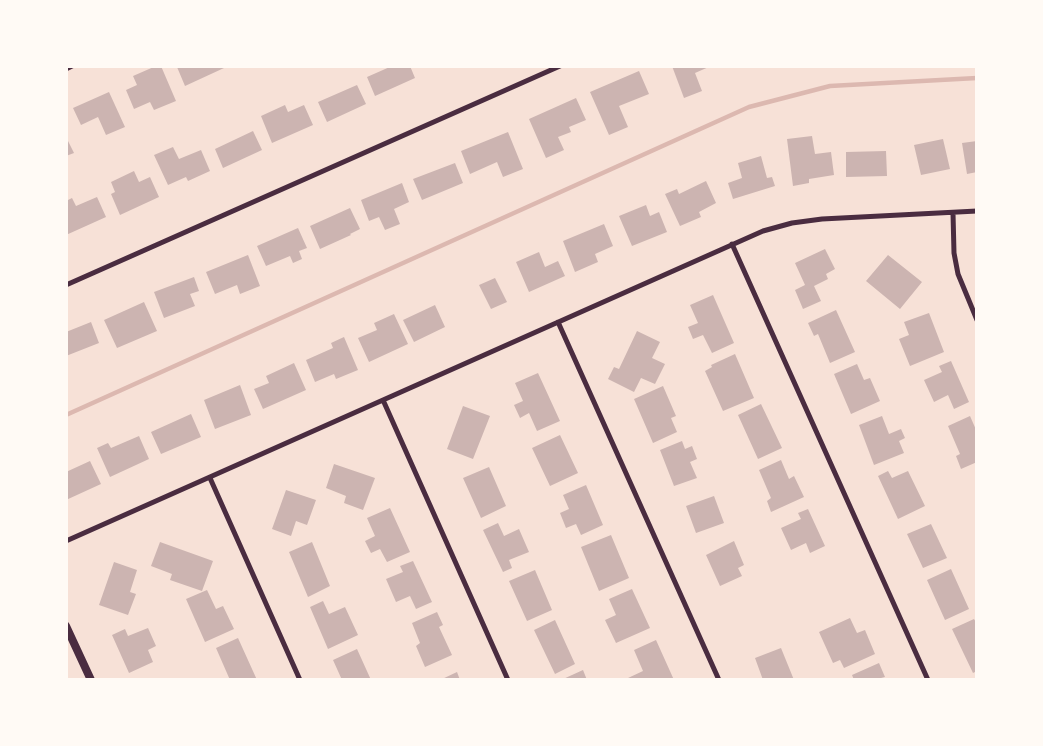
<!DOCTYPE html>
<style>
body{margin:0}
#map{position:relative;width:1043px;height:746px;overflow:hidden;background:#f7e1d7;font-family:"IBM Plex Sans",sans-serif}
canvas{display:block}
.frame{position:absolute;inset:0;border:68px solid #fffaf5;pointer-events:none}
</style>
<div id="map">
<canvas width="1043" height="746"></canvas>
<div class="frame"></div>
</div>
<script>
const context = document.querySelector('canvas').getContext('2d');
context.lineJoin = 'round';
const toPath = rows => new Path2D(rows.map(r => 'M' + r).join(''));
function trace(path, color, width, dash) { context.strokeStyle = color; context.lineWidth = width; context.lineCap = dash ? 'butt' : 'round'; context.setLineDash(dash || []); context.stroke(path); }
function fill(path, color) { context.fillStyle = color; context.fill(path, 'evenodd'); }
const stream = toPath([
 [66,415,749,107,830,86,977,78]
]);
const building = toPath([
 [156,66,161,66,176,101,154,110,150,102,134,109,126,90,137,85,133,76],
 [180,66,224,66,224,68,185,86,177,67],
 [392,66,410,66,415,78,375,96,367,77],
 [672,66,711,66,695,73,702,91,684,98],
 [639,71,649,94,619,106,628,127,609,135,590,92],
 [357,85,366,104,327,122,318,102],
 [109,92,125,127,106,135,98,117,81,125,73,108],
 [576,98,586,120,569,127,571,132,558,137,564,150,546,158,529,119],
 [285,105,288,112,304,105,313,125,272,143,261,116],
 [253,131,262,150,223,168,215,149],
 [508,132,523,169,503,177,497,162,470,174,461,151],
 [812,136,815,154,831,152,834,175,809,179,809,183,793,186,787,139],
 [66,137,74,153,66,156],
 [943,139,950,169,921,175,914,145],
 [977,141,977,172,967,174,962,143],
 [173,147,179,159,201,150,210,171,188,181,186,177,168,185,154,155],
 [886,151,887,176,846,177,846,152],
 [761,156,767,178,772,177,775,186,733,199,728,183,742,178,738,163],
 [455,163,463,183,422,200,413,179],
 [134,171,139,182,150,177,159,197,120,215,111,194,115,192,111,182],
 [706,181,716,203,699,212,701,217,680,226,665,194,677,189,679,194],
 [402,183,409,202,394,209,400,224,385,230,379,217,369,221,361,200],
 [97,197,106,217,66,235,66,201,72,198,76,206],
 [646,205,650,216,659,212,667,232,632,246,619,216],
 [350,208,360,229,350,234,351,235,320,249,310,226],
 [604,224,613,246,595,254,598,262,575,272,563,241],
 [298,228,307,248,299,251,302,259,293,263,290,256,266,266,257,246],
 [825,249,835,269,826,274,828,279,814,286,821,301,803,309,795,290,805,285,795,263],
 [539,252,545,267,558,261,565,276,529,292,516,262],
 [248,255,260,286,240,294,237,285,215,294,206,272],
 [888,255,922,282,900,309,866,281],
 [194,277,199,291,190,294,195,306,164,318,154,292],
 [495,278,507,302,491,309,479,285],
 [713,295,734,343,712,353,703,335,693,339,688,327,698,323,690,305],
 [144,302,157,331,117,348,104,320],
 [435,305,445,327,414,342,403,320],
 [836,310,855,352,830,363,818,334,814,336,808,323],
 [929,313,944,352,910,366,899,339,909,335,904,322],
 [394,314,408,344,369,362,358,338,377,330,374,323],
 [91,322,99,343,66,356,66,332],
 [637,331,660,342,652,358,665,364,655,384,641,378,634,392,608,379,614,367,619,369],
 [344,337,358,370,336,379,334,374,315,382,306,360,333,348,331,343],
 [735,354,754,398,723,411,705,371,712,367,711,365],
 [951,361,969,402,954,409,948,395,934,402,924,380,942,372,939,366],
 [294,363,306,390,263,409,254,389,269,383,266,376],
 [857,364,864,380,870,378,880,401,851,414,834,374],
 [538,373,560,421,537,431,529,413,520,418,514,405,523,401,515,383],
 [240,385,251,415,215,429,204,400],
 [663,386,676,416,671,418,677,432,653,443,634,399],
 [761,404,782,448,758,459,738,415],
 [463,406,490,416,473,459,447,449],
 [191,414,201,437,161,454,151,432],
 [882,416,889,434,901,429,905,438,899,441,904,453,874,465,859,425],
 [970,416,977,432,977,462,961,469,956,456,960,454,948,426],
 [560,435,578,473,550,486,532,448],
 [139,436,149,459,110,477,97,448,108,443,111,448],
 [682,441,685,449,692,446,697,459,690,462,697,478,674,486,660,450],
 [781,460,789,479,794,476,804,497,771,512,767,501,771,498,759,470],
 [90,461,101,484,66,500,66,472],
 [334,464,375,478,363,510,344,503,346,496,326,488],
 [489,467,506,506,481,518,463,478],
 [888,471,892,478,908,471,925,506,898,519,878,476],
 [586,485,603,525,581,535,576,524,566,528,560,513,569,509,563,495],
 [286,490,316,500,307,525,296,521,291,536,272,529],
 [714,496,724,523,696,533,686,506],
 [390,508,410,552,387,562,380,549,371,553,365,541,375,536,367,518],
 [808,509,825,546,810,553,806,543,791,550,781,528,801,519,798,513],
 [498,523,504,536,519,529,529,552,509,560,512,568,503,572,483,530],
 [931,524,947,558,923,568,907,534],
 [611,535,629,578,599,591,581,547],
 [734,541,744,565,738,568,742,576,720,586,706,555],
 [160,542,213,561,202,591,170,580,172,574,151,566],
 [312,542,330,586,308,597,289,552],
 [413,561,432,602,416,609,410,596,396,602,386,579,403,572,400,566],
 [114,562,137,570,130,592,136,594,128,615,99,605],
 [951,569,969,609,945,620,927,580],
 [535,570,552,610,527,621,509,581],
 [632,589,650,628,616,643,605,620,616,615,609,599],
 [207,590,216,609,223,606,234,629,205,642,186,599],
 [323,601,329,614,345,607,358,635,328,649,310,607],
 [437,612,443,625,439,627,452,655,425,667,416,646,420,643,412,623],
 [850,618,857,633,865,630,875,654,844,668,840,660,833,663,819,632],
 [974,619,977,624,977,671,973,673,952,629],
 [555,620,575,664,555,674,534,630],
 [148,628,156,646,148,650,153,662,129,673,112,635,125,629,128,636],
 [238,638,257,680,230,680,216,648],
 [656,640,674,680,629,680,628,678,643,671,634,650],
 [781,648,794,680,763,680,755,658],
 [357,649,371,680,342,680,333,660],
 [879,663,885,677,881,678,882,680,854,680,852,675],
 [583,670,587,680,561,680],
 [457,672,460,680,440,680]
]);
const minor = toPath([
 [66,69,72,66],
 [953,213,954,253,958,274,977,320],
 [732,244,928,680],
 [66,285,560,66],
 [558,322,719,680],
 [383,400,508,680],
 [210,478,300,680],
 [66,541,763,231,792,223,822,219,977,211]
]);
const tertiary = toPath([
 [66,626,91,680]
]);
trace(stream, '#dcb8b0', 4.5);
fill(building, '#ccb4b1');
trace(minor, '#4a2c40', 5);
trace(tertiary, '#4a2c40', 8);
</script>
